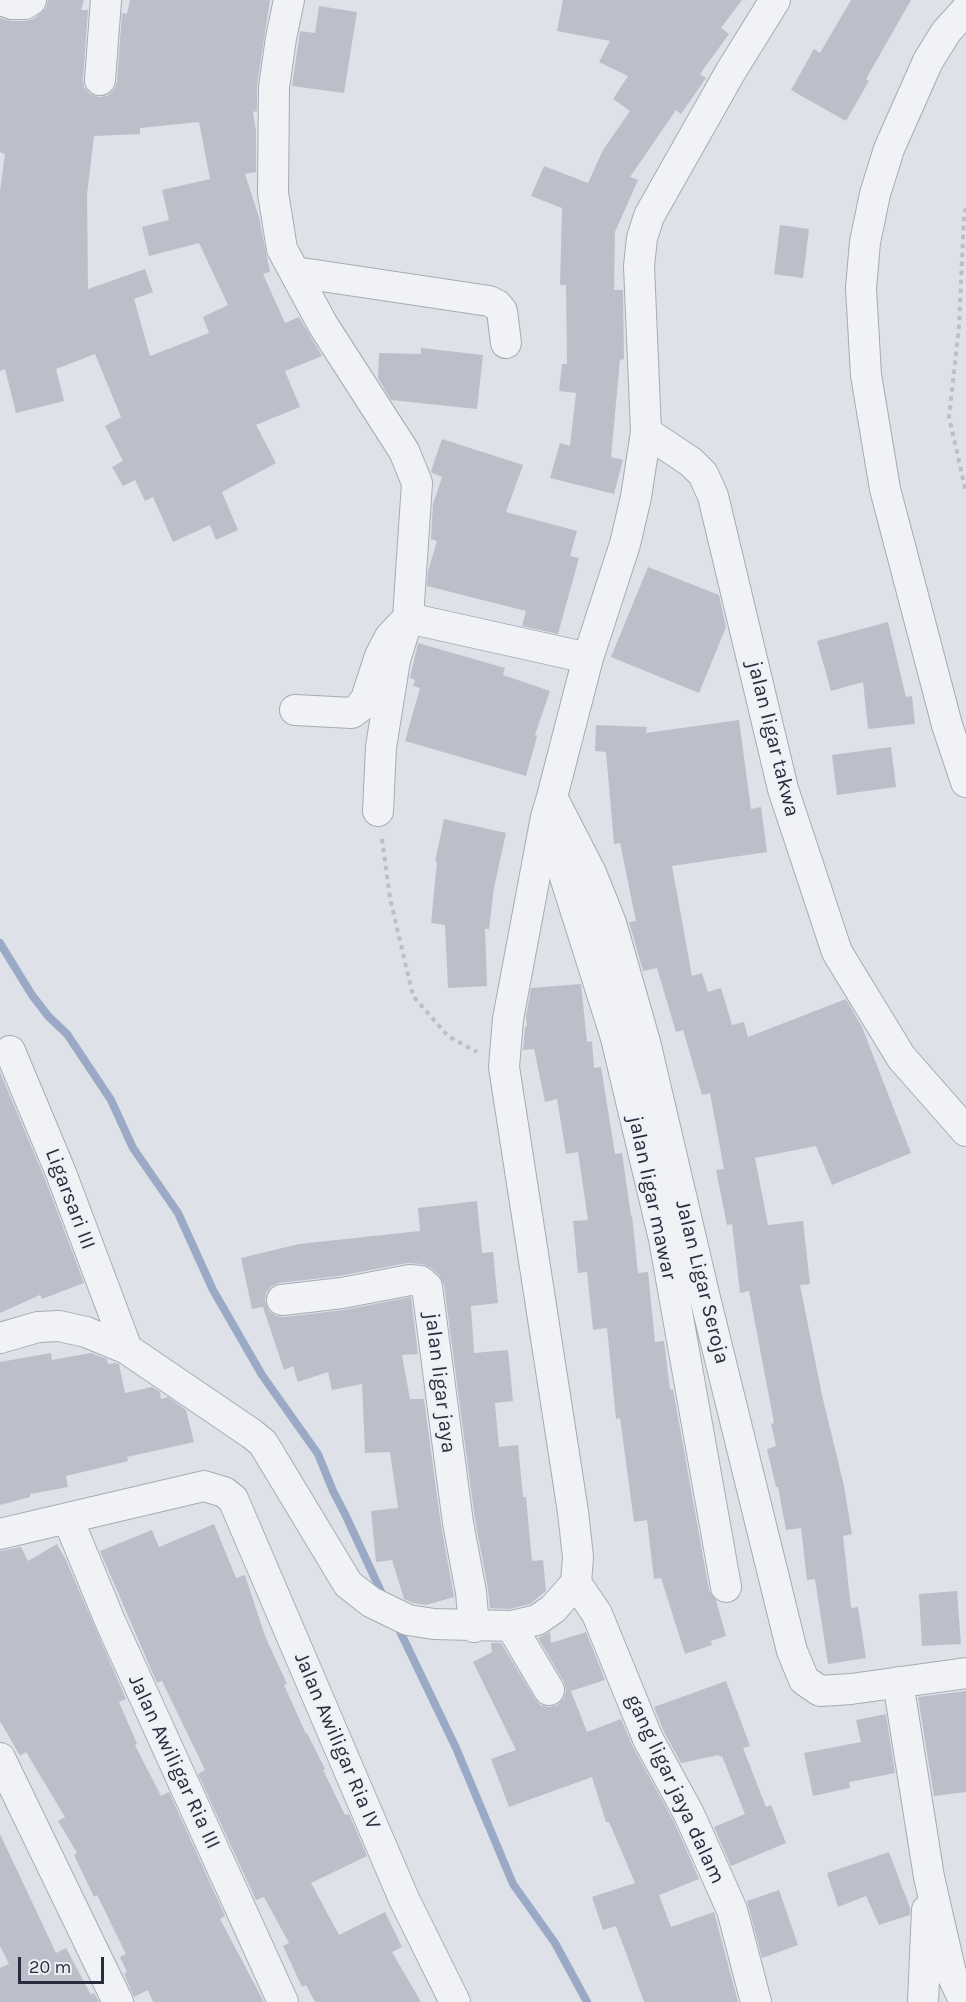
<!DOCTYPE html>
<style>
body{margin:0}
#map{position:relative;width:966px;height:2002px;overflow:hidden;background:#dee1e7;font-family:Karla,sans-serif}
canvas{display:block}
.scale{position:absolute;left:18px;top:1957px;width:86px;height:27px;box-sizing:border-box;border:3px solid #282d3d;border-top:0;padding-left:8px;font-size:18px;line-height:21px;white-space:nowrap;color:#282d3d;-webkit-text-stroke:4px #edf0f5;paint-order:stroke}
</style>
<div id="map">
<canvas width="966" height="2002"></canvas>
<div class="scale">20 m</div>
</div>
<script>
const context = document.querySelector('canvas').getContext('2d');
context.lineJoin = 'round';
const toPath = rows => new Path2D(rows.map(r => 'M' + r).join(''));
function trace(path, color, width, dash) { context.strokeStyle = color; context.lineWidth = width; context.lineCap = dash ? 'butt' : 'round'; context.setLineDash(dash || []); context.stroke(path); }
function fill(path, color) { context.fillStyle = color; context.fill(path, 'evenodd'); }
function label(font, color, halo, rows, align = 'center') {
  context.font = font + ' Karla,sans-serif'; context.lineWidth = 4.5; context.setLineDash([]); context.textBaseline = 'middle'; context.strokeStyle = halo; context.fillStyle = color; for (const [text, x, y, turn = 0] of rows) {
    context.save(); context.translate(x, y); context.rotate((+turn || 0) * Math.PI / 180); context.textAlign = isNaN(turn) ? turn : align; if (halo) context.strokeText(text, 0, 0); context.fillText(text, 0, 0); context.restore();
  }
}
const stream = toPath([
 [0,943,32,995,48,1016,67,1034,111,1100,133,1148,178,1213,213,1290,262,1375,318,1454,333,1491,345,1514,384,1598],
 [396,1623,456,1748,513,1884,555,1943,587,2002]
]);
const building = toPath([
 [48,0,84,0,81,10,88,10,83,79,84,87,90,94,99,97,107,96,114,90,117,82,122,13,127,14,130,0,270,0,257,85,257,111,253,112,256,131,256,172,245,174,259,217,270,272,263,274,285,323,299,317,322,356,285,371,300,407,256,425,276,463,222,492,238,530,216,540,210,525,173,542,153,497,145,501,135,480,123,486,112,467,123,461,105,426,121,417,95,354,56,369,64,401,16,413,5,369,0,371,0,191,5,154,0,152,0,18,12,21,25,21,34,19,46,8],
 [199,122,210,179,162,190,169,220,142,227,149,256,199,243,228,305,203,317,209,333,150,356,134,299,153,292,145,269,88,289,87,195,94,136,140,134,140,128],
 [563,0,742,0,721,28,729,34,700,74,706,78,681,114,676,110,630,177,638,180,615,232,614,290,623,290,624,359,620,360,611,457,623,460,614,494,550,478,560,443,570,446,576,393,559,391,562,364,567,364,566,285,560,285,562,208,531,196,544,166,588,183,603,150,630,111,613,99,628,76,599,62,610,41,557,31],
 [851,0,911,0,866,79,869,81,846,121,791,90,814,49,820,53],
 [319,6,357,12,344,93,292,86,300,31,315,33],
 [780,225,809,229,803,278,774,274],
 [421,348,483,355,477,409,391,400,378,378,379,353,421,354],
 [442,439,523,465,506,512,577,531,570,556,579,558,558,634,522,626,526,611,427,586,428,571,437,541,431,539,433,504,442,477,432,473,431,471],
 [648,567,719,595,726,627,699,693,611,657],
 [888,622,906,697,912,696,915,724,868,729,863,682,831,691,817,641],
 [418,643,505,668,503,675,550,691,535,735,537,736,526,776,405,741,420,688,413,686,415,680,410,678],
 [739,720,751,809,761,807,767,852,672,866,692,976,702,973,708,992,721,988,732,1025,744,1022,748,1037,846,999,862,1027,911,1153,832,1185,816,1146,755,1158,768,1225,803,1221,810,1284,800,1285,822,1395,844,1486,852,1534,843,1536,851,1608,858,1607,866,1658,828,1664,815,1579,807,1580,801,1528,786,1530,778,1487,776,1487,767,1449,776,1446,771,1424,774,1423,749,1291,740,1293,732,1224,727,1225,716,1170,724,1169,710,1093,702,1095,683,1030,676,1032,657,968,643,971,629,922,636,921,620,843,614,844,606,752,595,751,596,725,647,727,646,733],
 [891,747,896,787,837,795,832,755],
 [444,819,506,833,494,888,489,929,485,929,487,986,448,988,445,925,431,923,437,862,435,862],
 [581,984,587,1042,592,1041,594,1068,601,1067,615,1154,622,1153,631,1216,632,1215,638,1273,648,1272,655,1342,664,1341,670,1390,673,1389,709,1590,716,1600,726,1636,711,1641,712,1645,685,1654,661,1578,654,1579,647,1520,634,1522,620,1418,616,1419,607,1328,593,1330,587,1272,578,1273,573,1221,588,1220,578,1152,566,1154,557,1099,545,1102,534,1049,523,1050,525,1027,527,1026,526,1017,531,988],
 [0,1072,45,1179,84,1283,42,1299,40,1295,0,1313],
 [477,1201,482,1253,493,1252,498,1303,471,1306,474,1353,508,1350,513,1401,495,1403,499,1447,518,1445,523,1497,526,1497,532,1561,543,1560,546,1591,530,1604,509,1609,490,1608,488,1589,475,1520,444,1285,439,1275,431,1268,422,1264,407,1263,339,1276,279,1283,271,1287,266,1293,265,1301,269,1311,276,1316,284,1317,344,1310,411,1297,418,1354,402,1355,410,1399,424,1399,441,1525,454,1597,426,1605,413,1603,404,1599,392,1560,376,1562,371,1511,398,1508,390,1452,365,1453,362,1384,332,1390,328,1372,298,1382,293,1366,284,1370,263,1307,252,1309,241,1258,299,1244,420,1231,418,1208],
 [51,1353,52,1360,91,1353,107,1359,108,1364,115,1363,119,1364,125,1393,152,1387,160,1392,161,1399,168,1397,186,1410,194,1442,127,1457,128,1461,66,1476,68,1487,30,1494,30,1497,0,1505,0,1362],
 [214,1524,236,1578,245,1575,265,1636,287,1684,284,1685,306,1734,307,1733,325,1769,323,1770,345,1815,349,1814,367,1856,311,1883,339,1935,385,1912,402,1947,392,1952,421,2002,315,2002,306,1985,302,1987,283,1946,289,1943,264,1897,256,1900,198,1774,205,1770,162,1681,157,1683,100,1551,152,1530,159,1547],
 [57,1544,65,1558,126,1699,119,1702,137,1744,135,1745,161,1796,169,1792,225,1916,220,1919,264,2002,153,2002,148,1990,134,1997,124,1974,127,1972,120,1957,126,1954,97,1895,94,1897,74,1855,77,1853,58,1821,65,1817,26,1752,20,1756,0,1721,0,1551,21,1547,28,1561],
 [957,1591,961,1644,922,1646,919,1594],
 [550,1632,551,1643,586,1632,605,1680,571,1691,587,1732,621,1719,633,1747,674,1822,699,1879,659,1895,671,1927,714,1912,738,2002,644,2002,616,1926,603,1930,592,1897,635,1883,609,1822,606,1822,592,1777,509,1807,491,1759,516,1750,473,1662,492,1652,491,1643,501,1643,535,1699,540,1705,549,1707,557,1705,564,1698,566,1690,564,1682,538,1638],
 [726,1681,750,1746,743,1748,766,1807,771,1805,786,1843,731,1866,714,1827,745,1814,722,1756,720,1757,719,1755,681,1763,664,1732,654,1707],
 [966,1691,966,1792,934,1796,918,1697],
 [886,1714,895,1773,849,1782,850,1788,813,1796,804,1753,861,1742,856,1720],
 [0,1834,56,1953,66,1948,91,1995,94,1993,99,2002,0,2002,0,1968,9,1964,0,1946],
 [889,1852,910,1908,910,1915,879,1925,866,1896,838,1907,827,1873],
 [779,1890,798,1945,762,1958,747,1901]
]);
const path = toPath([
 [966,208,964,216,959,327,949,417,966,492],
 [382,839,390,898,413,996,448,1036,477,1052]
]);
const minor = toPath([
 [1,0,12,4,25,4,31,0],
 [289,0,281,38,274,87,273,193,282,249,323,325,404,451,417,483,408,618,395,660,381,747,378,811],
 [966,10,946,32,928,61,889,149,875,194,865,242,861,288,866,375,885,489,947,725,966,782],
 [100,80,106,0],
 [295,272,489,301,497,305,502,311,506,343],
 [646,432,691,462,703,474,713,496,783,789,837,952,901,1057,966,1131],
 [295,710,352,713,360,707,366,699,380,656,390,637,408,618,588,658],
 [552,797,591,873,611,923,645,1042,705,1298,792,1651,804,1680,820,1691,851,1689,966,1673],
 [547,820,616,1038,664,1239,726,1587],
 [10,1051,61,1173,127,1349],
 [282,1300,342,1293,410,1280,420,1281,427,1287,458,1523,471,1592,474,1627],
 [0,1338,38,1327,59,1326,86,1332,127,1349,252,1434,263,1443,348,1584,371,1602,408,1620,434,1624,511,1626,537,1620,553,1609,576,1583,578,1557,573,1512,504,1067,508,1019,546,817,552,797,588,658,625,544,636,497,646,432,639,266,642,238,649,216,731,71,775,0],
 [68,1519,110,1621,283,2002],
 [0,1534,204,1486,224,1492,233,1499,404,1899,455,2002],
 [576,1583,597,1614,648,1739,689,1814,732,1910,756,2002],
 [511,1626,549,1690],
 [898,1682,929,1877,951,1973,965,2002],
 [0,1758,118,2002],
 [923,2002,927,1910]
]);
const streetNames = [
 ["jalan ligar takwa",773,739,76],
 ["jalan ligar mawar",652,1198,78],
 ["Ligarsari III",70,1199,69],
 ["Jalan Ligar Seroja",702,1282,76],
 ["jalan ligar jaya",440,1383,83],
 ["Jalan Awiligar Ria IV",337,1741,67],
 ["Jalan Awiligar Ria III",174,1762,65],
 ["gang ligar jaya dalam",675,1789,65]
];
trace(stream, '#9aaac6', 8);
fill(building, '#bcbfca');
trace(minor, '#a7abb4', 32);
trace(path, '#bdbfc6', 4, [4.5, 4.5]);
trace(minor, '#f1f2f6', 30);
label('21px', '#282d3d', '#edf0f5', streetNames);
</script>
